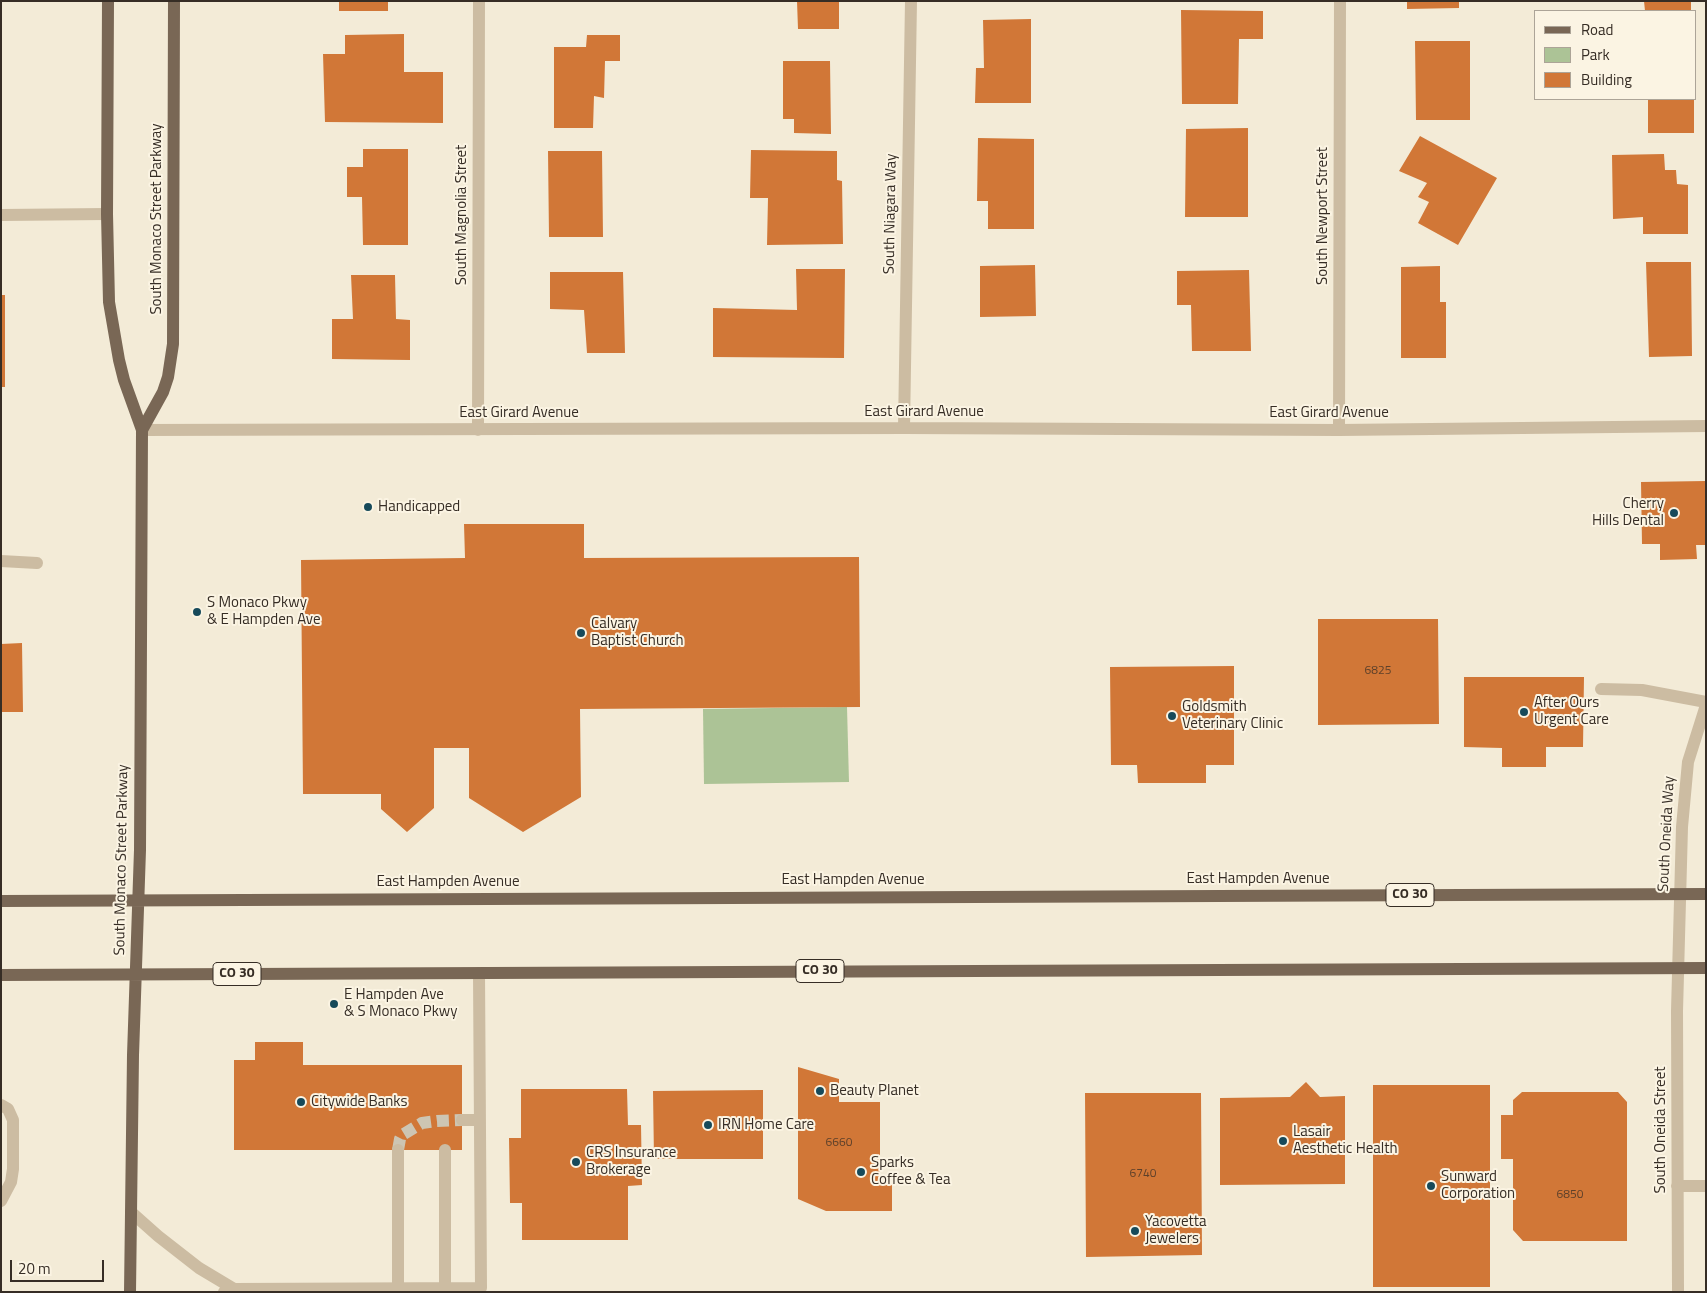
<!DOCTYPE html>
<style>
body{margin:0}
#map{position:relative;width:1707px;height:1293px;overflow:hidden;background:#f3ebd7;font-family:"Titillium Web",sans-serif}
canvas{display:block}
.frame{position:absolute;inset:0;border:2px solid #362d25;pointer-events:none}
.legend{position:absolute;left:1534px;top:10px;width:162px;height:90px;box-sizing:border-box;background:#fbf4e3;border:1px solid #aca497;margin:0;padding:6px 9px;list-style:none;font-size:15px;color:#362d25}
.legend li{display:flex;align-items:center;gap:10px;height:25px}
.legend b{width:25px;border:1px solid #aca497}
.scale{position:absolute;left:10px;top:1260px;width:94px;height:22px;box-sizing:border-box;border:2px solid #362d25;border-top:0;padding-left:6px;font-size:15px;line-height:18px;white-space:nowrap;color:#362d25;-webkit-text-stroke:4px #fbf4e3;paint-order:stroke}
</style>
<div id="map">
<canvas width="1707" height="1293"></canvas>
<div class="frame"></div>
<ul class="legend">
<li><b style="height:6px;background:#796755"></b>Road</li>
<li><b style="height:14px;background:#acc396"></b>Park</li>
<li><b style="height:14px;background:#d17737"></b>Building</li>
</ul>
<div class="scale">20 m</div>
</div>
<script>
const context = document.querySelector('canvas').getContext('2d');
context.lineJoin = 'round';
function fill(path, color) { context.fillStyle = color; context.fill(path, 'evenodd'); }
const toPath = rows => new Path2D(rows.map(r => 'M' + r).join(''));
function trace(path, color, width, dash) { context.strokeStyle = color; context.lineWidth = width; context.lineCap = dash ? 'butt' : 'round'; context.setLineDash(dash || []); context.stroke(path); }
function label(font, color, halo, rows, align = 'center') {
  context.font = font + ' "Titillium Web",sans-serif'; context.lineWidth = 4; context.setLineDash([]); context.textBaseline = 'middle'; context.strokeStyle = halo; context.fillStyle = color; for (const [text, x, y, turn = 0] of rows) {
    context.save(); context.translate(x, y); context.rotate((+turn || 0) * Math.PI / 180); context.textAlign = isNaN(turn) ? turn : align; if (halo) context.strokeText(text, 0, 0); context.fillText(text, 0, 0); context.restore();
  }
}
const green = toPath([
 [847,707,849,782,704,784,703,709]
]);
const building = toPath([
 [339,1,388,1,388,11,339,11],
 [797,1,839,1,839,29,798,29],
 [1407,1,1459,1,1459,8,1407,9],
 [1644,1,1691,1,1691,11,1645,11],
 [1181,10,1263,11,1263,39,1239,39,1238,104,1182,104],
 [1031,19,1031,103,975,103,976,68,984,68,983,20],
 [404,34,404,72,443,72,443,123,325,122,323,54,345,54,345,35],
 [587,35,620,35,620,61,605,61,604,98,594,96,593,128,554,128,554,47,586,47],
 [1415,41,1470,41,1470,120,1416,120],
 [783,61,830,61,831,134,794,133,794,119,783,119],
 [1648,99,1694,99,1694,133,1648,133],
 [1248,128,1248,217,1185,217,1186,129],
 [1420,136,1497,178,1458,245,1418,223,1429,202,1418,197,1427,183,1399,171],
 [978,138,1034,139,1034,229,988,229,988,201,977,201],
 [363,149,408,149,408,245,363,245,362,197,347,197,347,167,363,167],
 [751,150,837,151,837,180,842,181,843,244,767,245,768,198,750,198],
 [548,151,602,151,603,237,549,237],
 [1664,154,1665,170,1676,170,1677,184,1688,185,1688,234,1643,234,1643,217,1613,219,1612,155],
 [1646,262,1691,262,1692,356,1649,357],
 [1035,265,1036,316,980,317,980,266],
 [1440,266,1440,302,1446,302,1446,358,1401,358,1401,267],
 [796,269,845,269,844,358,713,357,713,308,797,310],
 [1249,270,1251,351,1192,351,1191,305,1177,305,1177,271],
 [550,272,623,272,625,353,587,353,584,310,550,309],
 [351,275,395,275,396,319,410,320,410,360,332,359,332,319,353,319],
 [1,295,5,295,5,387,1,387],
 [1706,481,1706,545,1696,545,1697,559,1660,560,1660,544,1642,544,1641,482],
 [464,524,584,524,584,558,859,557,860,707,580,709,581,797,523,832,469,798,469,748,434,748,434,808,407,832,381,809,381,794,303,794,301,560,465,558],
 [1318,619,1438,619,1439,724,1318,725],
 [22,643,23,712,1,712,1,644],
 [1234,666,1234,765,1206,765,1206,783,1138,783,1137,765,1111,765,1110,667],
 [1464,677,1584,677,1583,747,1546,747,1546,767,1502,767,1502,748,1464,747],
 [255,1042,303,1042,303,1065,462,1065,462,1150,234,1150,234,1060,255,1060],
 [798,1067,839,1079,839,1102,880,1102,880,1185,892,1185,892,1211,826,1211,798,1199],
 [1306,1082,1320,1097,1345,1096,1345,1184,1220,1185,1220,1098,1290,1097],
 [1373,1085,1490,1085,1490,1287,1373,1287],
 [521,1089,627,1089,628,1125,641,1125,642,1185,628,1186,628,1240,522,1240,522,1203,510,1203,509,1138,521,1138],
 [763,1090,763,1159,654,1159,653,1091],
 [1522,1092,1618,1092,1627,1102,1627,1241,1523,1241,1513,1230,1513,1159,1501,1159,1501,1115,1513,1115,1513,1100],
 [1085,1093,1201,1093,1202,1255,1086,1257]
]);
const minorTunnel = toPath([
 [398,1150,400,1139,402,1135,422,1123,437,1121,462,1120]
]);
const minor = toPath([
 [1,215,107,214],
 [904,428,911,1],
 [142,430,904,428,1339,430,1706,426],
 [478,430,479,1],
 [1339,430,1340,1],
 [1,561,37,563],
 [1601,689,1642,690,1706,702],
 [1,1105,8,1109,13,1120,13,1169,11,1182,1,1201],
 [462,1120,480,1120],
 [398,1150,398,1288],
 [1677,1186,1706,1186],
 [131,1212,158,1236,199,1268,234,1289],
 [445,1288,445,1150],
 [224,1292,234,1289,481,1288,479,973],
 [1678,1292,1677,1011,1682,827,1688,762,1706,705]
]);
const major = toPath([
 [108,1,107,214,109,302,119,360,124,380,142,430,140,850,133,1055,130,1292],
 [142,430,163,392,168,377,173,344,174,1],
 [1,901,1706,894],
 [1,975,1706,968]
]);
const markers = [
 [368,507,5,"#174a5a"],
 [1674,513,5,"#174a5a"],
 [197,612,5,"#174a5a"],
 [581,633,5,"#174a5a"],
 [1524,712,5,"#174a5a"],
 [1172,716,5,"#174a5a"],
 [334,1004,5,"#174a5a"],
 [820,1091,5,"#174a5a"],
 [301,1102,5,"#174a5a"],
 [708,1125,5,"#174a5a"],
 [1283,1141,5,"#174a5a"],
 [576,1162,5,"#174a5a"],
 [861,1172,5,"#174a5a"],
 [1431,1186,5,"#174a5a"],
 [1135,1231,5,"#174a5a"]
];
const numberNames = [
 ["6825",1378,671],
 ["6660",839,1143],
 ["6740",1143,1174],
 ["6850",1570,1195]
];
const shields = [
 [1410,895,48],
 [820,971,48],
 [237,974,48]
];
const shieldNames = [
 ["CO 30",1410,895],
 ["CO 30",820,971],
 ["CO 30",237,974]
];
const streetNames = [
 ["South Niagara Way",891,214,-89],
 ["South Magnolia Street",462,215,-90],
 ["South Newport Street",1323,216,-90],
 ["South Monaco Street Parkway",157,219,-90],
 ["East Girard Avenue",924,412],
 ["East Girard Avenue",519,413],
 ["East Girard Avenue",1329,413],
 ["South Oneida Way",1667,834,-87],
 ["South Monaco Street Parkway",122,860,-89],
 ["East Hampden Avenue",1258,879],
 ["East Hampden Avenue",853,880],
 ["East Hampden Avenue",448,882],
 ["South Oneida Street",1661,1130,-90]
];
const poiNames = [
 ["Cherry",1664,504,"right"],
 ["Hills Dental",1664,521,"right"],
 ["Handicapped",378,507],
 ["S Monaco Pkwy",207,603],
 ["& E Hampden Ave",207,620],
 ["Calvary",591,624],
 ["Baptist Church",591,641],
 ["After Ours",1534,703],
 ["Urgent Care",1534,720],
 ["Goldsmith",1182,707],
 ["Veterinary Clinic",1182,724],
 ["E Hampden Ave",344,995],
 ["& S Monaco Pkwy",344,1012],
 ["Beauty Planet",830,1091],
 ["Citywide Banks",311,1102],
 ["IRN Home Care",718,1125],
 ["Lasair",1293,1132],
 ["Aesthetic Health",1293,1149],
 ["CRS Insurance",586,1153],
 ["Brokerage",586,1170],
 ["Sparks",871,1163],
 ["Coffee & Tea",871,1180],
 ["Sunward",1441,1177],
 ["Corporation",1441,1194],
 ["Yacovetta",1145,1222],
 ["Jewelers",1145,1239]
];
fill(green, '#acc396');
fill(building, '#d17737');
trace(minorTunnel, '#cdc5b3', 12, [12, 6]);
trace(minor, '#ccbca2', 12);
trace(major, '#796755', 12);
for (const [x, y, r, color] of markers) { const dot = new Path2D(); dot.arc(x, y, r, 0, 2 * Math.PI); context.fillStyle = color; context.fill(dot); trace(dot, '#fbf4e3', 2); }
label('12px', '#5d402a', null, numberNames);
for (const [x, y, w] of shields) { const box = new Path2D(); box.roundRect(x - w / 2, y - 11.5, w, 23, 4); context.fillStyle = '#fbf4e3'; context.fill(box); trace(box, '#362d25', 1); }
label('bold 14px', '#362d25', null, shieldNames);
label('15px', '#362d25', '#fbf4e3', streetNames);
label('15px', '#362d25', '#fbf4e3', poiNames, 'left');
</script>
